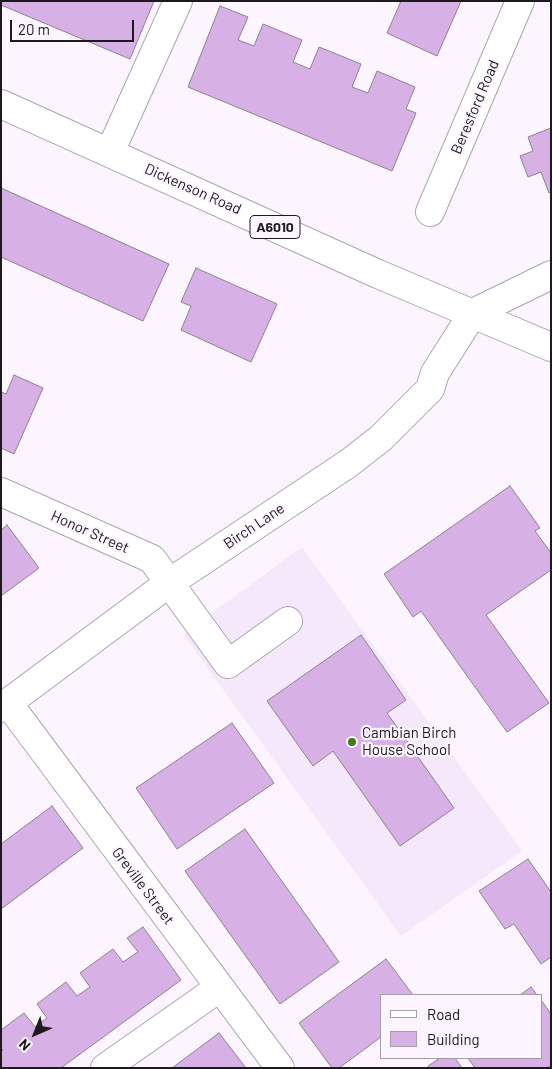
<!DOCTYPE html>
<style>
body{margin:0}
#map{position:relative;width:552px;height:1069px;overflow:hidden;background:#fcf5ff;font-family:Barlow,sans-serif}
canvas{display:block}
.frame{position:absolute;inset:0;border:2px solid #1d1a1e;pointer-events:none}
.legend{position:absolute;left:380px;top:994px;width:162px;height:65px;box-sizing:border-box;background:#fcf5ff;border:1px solid #a39da5;margin:0;padding:6px 9px;list-style:none;font-size:15px;color:#1d1a1e}
.legend li{display:flex;align-items:center;gap:10px;height:25px}
.legend b{width:25px;border:1px solid #a39da5}
.north{position:absolute;left:10px;top:1009px;width:50px;height:50px;-webkit-text-stroke:4px #fcf5ff;paint-order:stroke;rotate:224deg;font-size:14px;font-weight:700;line-height:20px;text-align:center;color:#1d1a1e}
.north::after{content:'';display:block;margin:auto;width:18px;height:22px;background:#1d1a1e;clip-path:polygon(50% 0,100% 100%,50% 72%,0 100%)}
.scale{position:absolute;left:10px;top:20px;width:124px;height:22px;box-sizing:border-box;border:2px solid #1d1a1e;border-top:0;padding-left:6px;font-size:15px;line-height:18px;white-space:nowrap;color:#1d1a1e;-webkit-text-stroke:4px #fcf5ff;paint-order:stroke}
</style>
<div id="map">
<canvas width="552" height="1069"></canvas>
<div class="frame"></div>
<ul class="legend">
<li><b style="height:6px;background:#fff"></b>Road</li>
<li><b style="height:14px;background:#d7b0e5"></b>Building</li>
</ul>
<div class="north">N</div>
<div class="scale">20 m</div>
</div>
<script>
const context = document.querySelector('canvas').getContext('2d');
context.lineJoin = 'round';
function fill(path, color) { context.fillStyle = color; context.fill(path, 'evenodd'); }
const toPath = rows => new Path2D(rows.map(r => 'M' + r).join(''));
function trace(path, color, width, dash) { context.strokeStyle = color; context.lineWidth = width; context.lineCap = dash ? 'butt' : 'round'; context.setLineDash(dash || []); context.stroke(path); }
function label(font, color, halo, rows, align = 'center') {
  context.font = font + ' Barlow,sans-serif'; context.lineWidth = 4.5; context.setLineDash([]); context.textBaseline = 'middle'; context.strokeStyle = halo; context.fillStyle = color; for (const [text, x, y, turn = 0] of rows) {
    context.save(); context.translate(x, y); context.rotate((+turn || 0) * Math.PI / 180); context.textAlign = isNaN(turn) ? turn : align; if (halo) context.strokeText(text, 0, 0); context.fillText(text, 0, 0); context.restore();
  }
}
const built = toPath([
 [302,547,522,851,401,936,183,634]
]);
const building = toPath([
 [1,1,154,1,130,59,1,5,1,1],
 [401,1,461,1,437,56,387,33,401,1],
 [220,6,248,17,238,40,254,46,263,24,302,40,293,62,310,69,319,47,361,64,352,87,368,93,377,71,415,87,406,109,416,113,392,171,188,87,220,6],
 [551,128,551,192,549,193,541,172,528,177,520,156,533,151,528,137,551,128],
 [1,188,169,264,143,321,1,257,1,188],
 [196,268,277,304,251,362,181,330,191,306,181,302,196,268],
 [14,375,43,388,14,454,1,448,1,392,6,394,14,375],
 [510,486,540,528,535,531,551,553,551,570,486,615,549,703,507,732,421,611,413,617,384,574,510,486],
 [7,525,39,568,1,596,1,530,7,525],
 [361,635,406,700,387,713,454,808,400,846,333,751,313,766,267,701,361,635],
 [232,723,274,783,177,849,136,788,232,723],
 [52,806,83,848,1,909,1,844,52,806],
 [245,829,339,962,280,1004,185,871,245,829],
 [528,859,551,892,551,957,541,964,514,924,505,929,479,891,528,859],
 [143,927,181,980,61,1068,1,1068,1,1051,3,1050,1,1048,1,1030,24,1013,35,1027,47,1018,37,1004,66,982,77,996,90,987,80,973,113,949,123,962,138,952,127,938,143,927],
 [386,959,413,995,381,995,381,1037,339,1068,332,1068,299,1023,386,959],
 [531,987,537,995,520,995,531,987],
 [541,1000,551,1014,551,1065,546,1068,475,1068,468,1058,541,1058,541,1000],
 [219,1033,246,1068,172,1068,219,1033],
 [440,1058,455,1058,462,1068,429,1068,428,1066,440,1058]
]);
const minor = toPath([
 [110,152,178,1],
 [430,212,520,1],
 [1,492,152,559,228,664,288,621],
 [8,703,280,1068],
 [1,708,169,583,349,463,381,438,430,389,435,373,473,313,551,275],
 [105,1068,219,988]
]);
const highway = toPath([
 [1,104,378,274,551,347]
]);
const markers = [
 [352,742,5,"#3e7d1a"]
];
const shields = [
 [275,227,50]
];
const shieldNames = [
 ["A6010",275,227]
];
const streetNames = [
 ["Beresford Road",475,107,-67],
 ["Dickenson Road",193,189,24],
 ["Birch Lane",254,526,-34],
 ["Honor Street",90,532,24],
 ["Greville Street",143,886,53]
];
const poiNames = [
 ["Cambian Birch",362,733],
 ["House School",362,750]
];
fill(built, '#f5e8fa');
fill(building, '#d7b0e5');
trace(building, '#8a838d', 1);
trace(minor, '#aca5af', 30);
trace(highway, '#aca5af', 30);
trace(minor, '#fff', 28);
trace(highway, '#fff', 28);
for (const [x, y, r, color] of markers) { const dot = new Path2D(); dot.arc(x, y, r, 0, 2 * Math.PI); context.fillStyle = color; context.fill(dot); trace(dot, '#fcf5ff', 2); }
for (const [x, y, w] of shields) { const box = new Path2D(); box.roundRect(x - w / 2, y - 11.5, w, 23, 4); context.fillStyle = '#fcf5ff'; context.fill(box); trace(box, '#1d1a1e', 1); }
label('bold 14px', '#1d1a1e', null, shieldNames);
label('15px', '#1d1a1e', '#fcf5ff', streetNames);
label('15px', '#1d1a1e', '#fcf5ff', poiNames, 'left');
</script>
